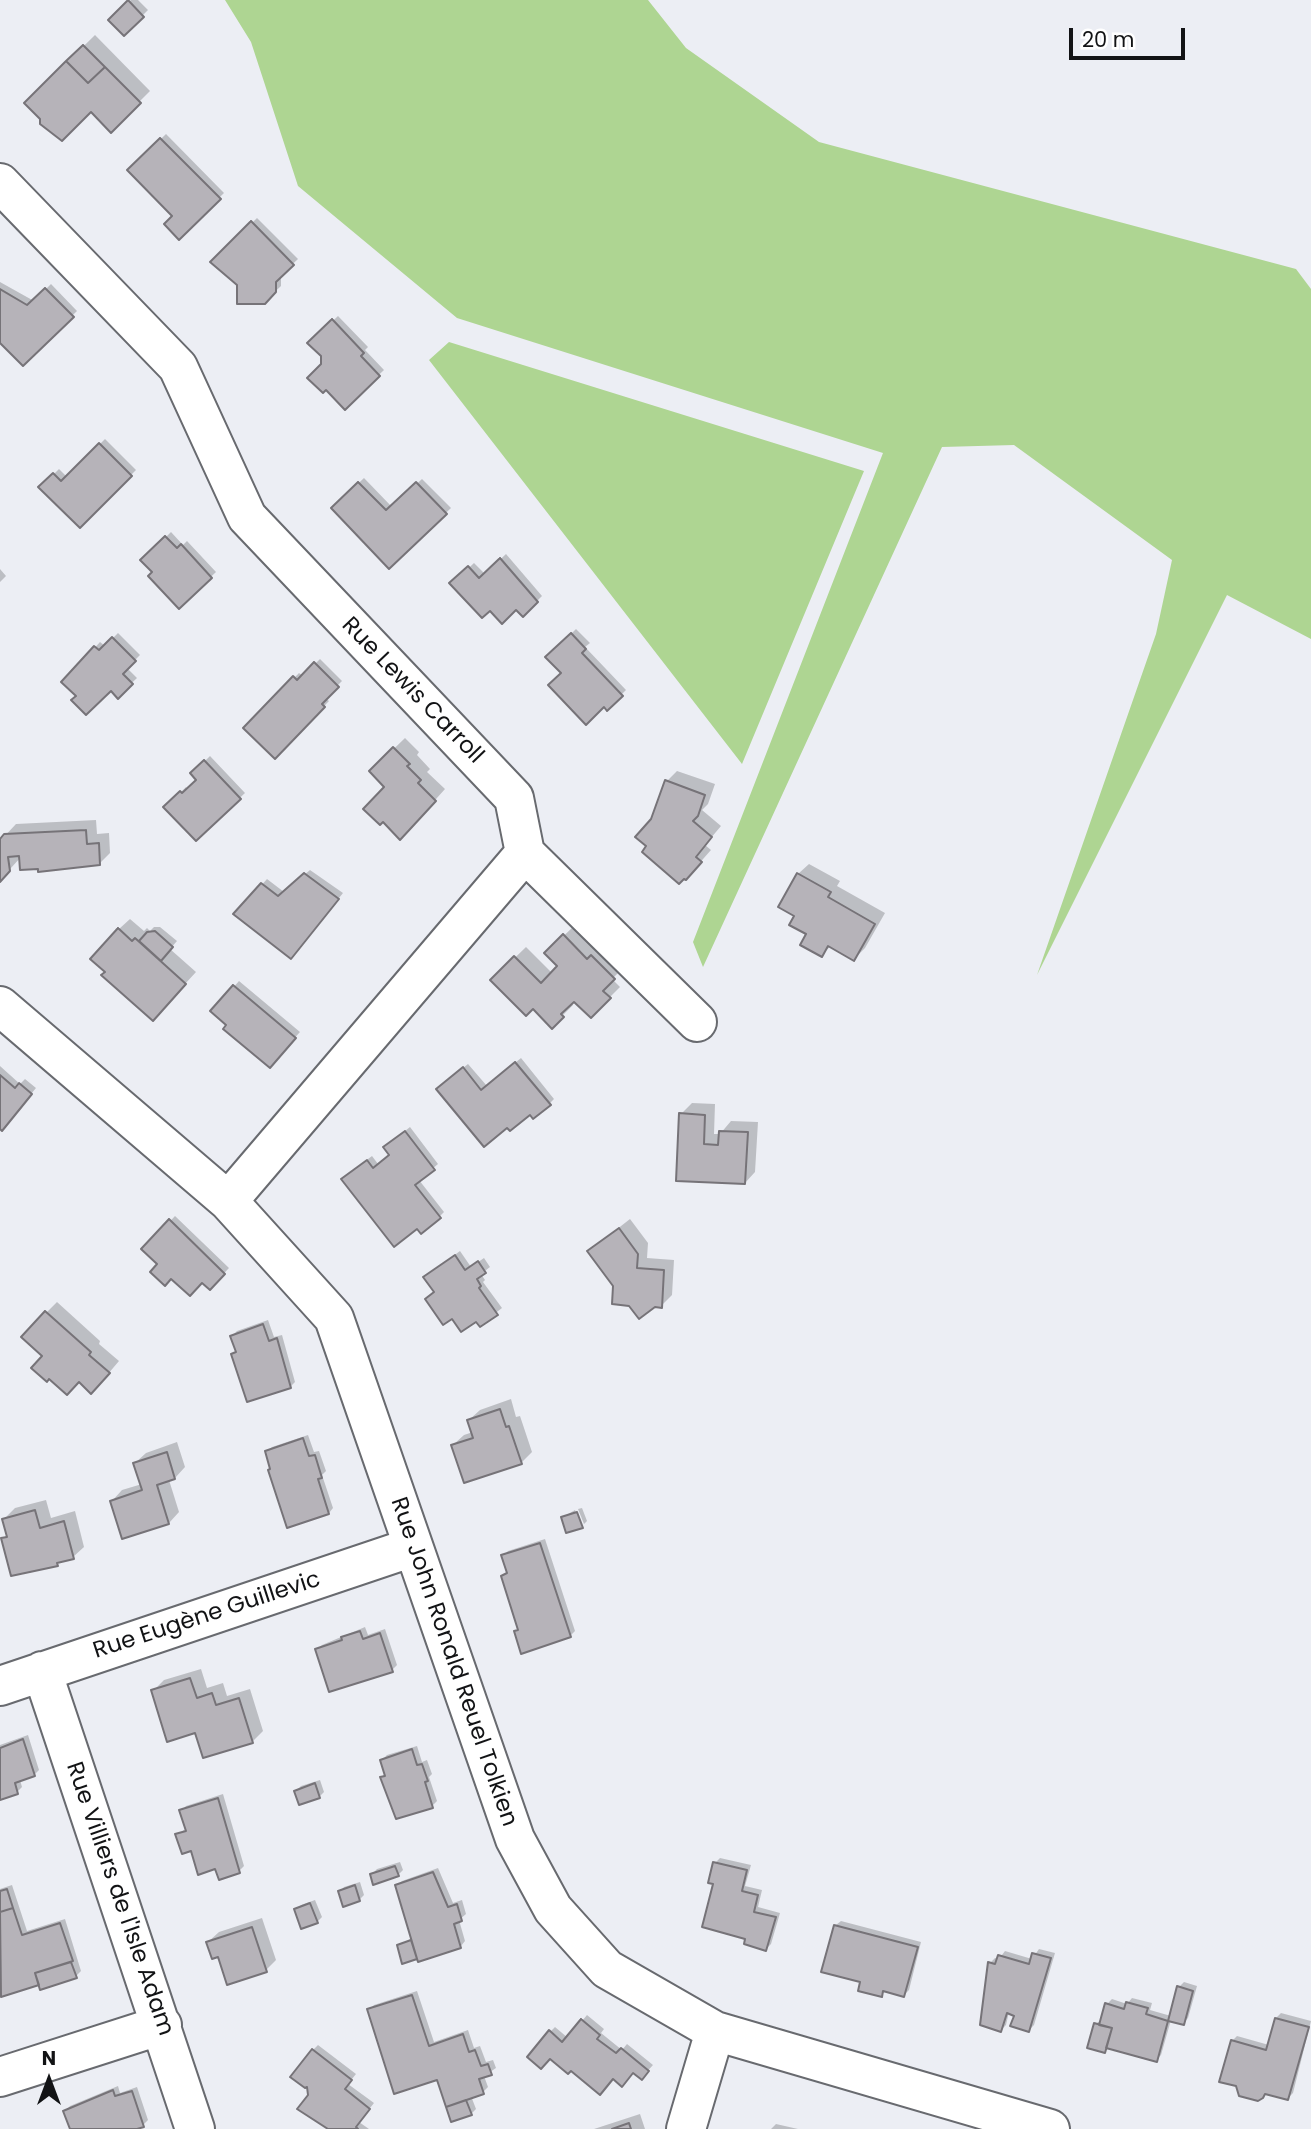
<!DOCTYPE html>
<meta charset="utf-8">
<style>
body{margin:0}
#map{position:relative;width:1311px;height:2129px;overflow:hidden;background:#eceef4;font-family:Poppins,sans-serif}
canvas{display:block}
.north{position:absolute;left:14px;top:2045px;width:70px;height:70px;-webkit-text-stroke:5px #fff;paint-order:stroke;rotate:0deg;font-size:19px;font-weight:700;line-height:28px;text-align:center;color:#121315}
.north::after{content:'';display:block;margin:auto;width:24px;height:32px;background:#121315;clip-path:polygon(50% 0,100% 100%,50% 72%,0 100%)}
.scale{position:absolute;left:1069px;top:28px;width:116px;height:32px;box-sizing:border-box;border:4px solid #121315;border-top:0;padding-left:9px;font-size:21px;line-height:24px;white-space:nowrap;color:#121315;-webkit-text-stroke:5px #fff;paint-order:stroke}
</style>
<div id="map">
<canvas width="1311" height="2129"></canvas>
<div class="north">N</div>
<div class="scale">20 m</div>
</div>
<script>
const context = document.querySelector('canvas').getContext('2d');
context.lineJoin = 'round';
function fill(path, color) { context.fillStyle = color; context.fill(path, 'evenodd'); }
const toPath = rows => new Path2D(rows.map(r => 'M' + r).join(''));
function trace(path, color, width, dash) { context.strokeStyle = color; context.lineWidth = width; context.lineCap = dash ? 'butt' : 'round'; context.setLineDash(dash || []); context.stroke(path); }
function label(font, color, halo, rows, align = 'center') {
  context.font = font + ' Poppins,sans-serif'; context.lineWidth = 6; context.setLineDash([]); context.textBaseline = 'middle'; context.strokeStyle = halo; context.fillStyle = color; for (const [text, x, y, turn = 0] of rows) {
    context.save(); context.translate(x, y); context.rotate((+turn || 0) * Math.PI / 180); context.textAlign = isNaN(turn) ? turn : align; if (halo) context.strokeText(text, 0, 0); context.fillText(text, 0, 0); context.restore();
  }
}
const green = toPath([
 [225,0,648,0,686,48,819,142,1296,269,1311,289,1311,639,1227,595,1037,975,1156,634,1172,560,1014,445,942,447,703,967,693,942,883,453,457,318,298,186,251,42],
 [449,342,864,471,742,764,429,360]
]);
const shadow = toPath([
 [131,0,138,0,148,10,124,34,110,20],
 [95,35,150,91,111,130,91,110,42,118,26,103],
 [166,134,224,193,179,237,174,216,129,170],
 [257,218,298,259,281,275,281,286,264,302,238,285,213,262],
 [0,282,34,301,51,284,77,311,23,364,0,341],
 [338,316,368,347,365,350,384,370,345,407,326,387,322,356,310,343],
 [105,439,136,470,80,526,41,487,59,469,67,477],
 [364,478,392,507,422,479,451,508,389,567,333,508],
 [171,532,183,545,187,541,216,572,179,607,155,572,143,560],
 [506,554,542,596,523,615,516,608,490,609,452,584,474,563,485,574],
 [0,569,6,576,0,582],
 [576,629,590,643,585,647,626,690,607,709,548,657],
 [118,633,140,655,127,668,137,678,118,696,111,689,64,682,100,642,105,646],
 [320,659,342,681,325,698,329,701,275,757,245,728,299,673,303,676],
 [405,738,419,752,417,755,430,769,427,772,445,789,411,827,387,787,371,771],
 [210,756,245,793,196,839,166,807,186,787,188,790,198,780,193,773],
 [677,771,715,784,708,804,702,810,721,826,705,845,711,850,696,867,649,846,653,820,667,781],
 [96,820,97,834,109,833,110,853,100,863,21,857,0,880,0,841,16,824],
 [809,864,840,881,837,886,885,913,865,948,854,959,831,946,821,955,796,916,798,874],
 [310,870,343,893,296,952,236,914,267,879,284,892],
 [130,919,144,931,147,928,150,931,154,927,160,927,177,941,170,949,196,972,163,1008,107,971,119,929],
 [575,925,624,967,612,979,620,987,591,1016,574,999,571,1003,573,1005,552,1026,533,1007,492,980,526,947,553,974,560,966,546,953],
 [239,981,300,1032,270,1065,213,1011],
 [521,1058,554,1099,549,1104,530,1112,443,1084,468,1064,487,1086],
 [0,1066,20,1084,25,1079,36,1088,7,1123,0,1127],
 [692,1103,715,1104,714,1134,720,1134,731,1121,758,1122,755,1172,745,1183,678,1179,681,1114],
 [410,1127,438,1164,419,1180,444,1212,439,1217,348,1174,372,1156,378,1164,391,1154,390,1143],
 [175,1216,229,1268,210,1288,202,1281,144,1249],
 [630,1219,648,1243,647,1258,674,1260,672,1295,661,1306,615,1286,589,1251],
 [460,1251,471,1267,484,1258,490,1267,481,1274,485,1280,483,1282,502,1308,480,1325,436,1291,425,1277],
 [57,1302,100,1341,99,1344,119,1361,102,1381,79,1380,45,1356,46,1313],
 [268,1320,274,1337,282,1335,295,1382,290,1387,233,1354,237,1350,232,1336,237,1331],
 [511,1399,516,1417,520,1416,532,1452,521,1463,453,1445,464,1435,473,1432,469,1420,480,1410],
 [308,1435,314,1452,319,1451,326,1471,322,1475,333,1508,329,1513,272,1468,267,1452,272,1447],
 [177,1442,185,1467,175,1478,169,1480,179,1512,169,1523,112,1501,122,1490,142,1484,135,1463,146,1453],
 [46,1500,51,1518,75,1511,84,1547,73,1557,61,1561,57,1564,3,1539,8,1534,4,1519,15,1508],
 [582,1508,587,1521,584,1524,578,1509],
 [575,1510,580,1526,563,1517],
 [545,1539,575,1631,570,1636,516,1631,520,1628,503,1576,508,1571,503,1556,508,1551],
 [365,1627,368,1635,385,1629,397,1665,392,1670,317,1650,322,1645],
 [201,1669,207,1688,223,1683,227,1696,250,1689,263,1731,252,1742,196,1731,153,1691,164,1680],
 [28,1735,39,1770,34,1775,20,1780,22,1787,17,1792,0,1798,0,1745],
 [417,1746,422,1762,427,1760,432,1774,429,1777,437,1801,432,1806,382,1777,386,1773,382,1760,387,1755],
 [320,1780,324,1792,319,1797,296,1791,301,1786],
 [223,1794,244,1866,239,1871,216,1867,177,1835,187,1828,181,1811,186,1806],
 [720,1858,751,1865,745,1886,762,1890,758,1907,780,1913,771,1944,766,1949,715,1883,715,1863],
 [400,1862,403,1870,398,1875,372,1874,377,1869],
 [438,1868,453,1903,462,1900,466,1914,459,1920,465,1941,461,1946,419,1960,418,1957,404,1961,399,1946,412,1938,397,1886,402,1881],
 [360,1882,364,1895,359,1900,340,1892,344,1887],
 [12,1885,27,1931,65,1919,81,1971,76,1976,40,1983,2,1995,0,1889],
 [315,1900,322,1917,317,1922,296,1910,301,1905],
 [262,1918,276,1960,266,1970,219,1955,208,1942,219,1932],
 [841,1921,921,1942,909,1990,904,1995,886,1990,881,1995,862,1981,823,1971,836,1925],
 [1039,1949,1055,1953,1034,2025,1029,2030,1016,2015,1009,2012,1006,2025,1001,2030,990,1963,995,1958,999,1959,1005,1951,1032,1959],
 [1184,1982,1197,1986,1188,2018,1183,2023,1171,2020,1161,2055,1156,2060,1108,2047,1105,2051,1095,2024,1102,2020,1107,2004,1112,1999,1127,2004,1132,1998,1152,2003,1150,2010,1171,2016,1179,1987],
 [417,1991,434,2042,468,2030,474,2048,480,2046,486,2062,493,2060,496,2068,484,2076,488,2087,483,2092,471,2096,476,2109,471,2114,438,2078,369,2010,374,2005],
 [1281,2013,1311,2021,1293,2093,1288,2098,1238,2085,1232,2041,1237,2036,1269,2045,1276,2018],
 [587,2015,604,2029,601,2033,622,2050,627,2044,653,2065,642,2077,634,2071,613,2077,605,2088,550,2032,555,2027,568,2038],
 [318,2045,356,2074,348,2084,374,2103,359,2122,369,2129,330,2129,310,2095,313,2050],
 [118,2086,120,2093,137,2087,148,2120,143,2125,72,2129,65,2111,70,2106],
 [640,2114,645,2129,594,2129],
 [776,2124,798,2129,771,2129]
]);
const building = toPath([
 [128,0,144,17,124,36,108,20,128,0],
 [83,45,105,67,88,83,66,61,83,45],
 [66,61,88,83,105,67,141,103,111,133,91,112,62,141,40,124,40,119,24,103,66,61],
 [160,138,221,199,179,240,164,224,172,216,127,170,160,138],
 [251,221,294,265,276,282,276,292,265,304,237,304,237,285,210,262,251,221],
 [45,288,74,317,23,366,0,343,0,289,27,305,45,288],
 [332,319,364,353,361,356,380,376,345,410,326,390,323,393,307,378,321,364,321,356,307,343,332,319],
 [99,443,132,476,80,528,38,487,53,473,61,481,99,443],
 [358,482,386,510,416,482,447,514,389,569,331,508,358,482],
 [165,536,177,548,181,544,212,578,179,609,148,576,152,572,140,560,165,536],
 [500,558,538,602,523,617,516,610,502,624,490,611,482,618,449,583,468,566,479,578,500,558],
 [571,633,586,649,582,653,623,696,607,711,604,707,586,725,548,685,561,673,545,657,571,633],
 [112,637,136,661,123,674,133,684,118,699,111,691,86,715,71,700,76,696,61,682,94,646,99,650,112,637],
 [314,662,339,687,322,704,325,707,275,759,243,728,293,676,297,680,314,662],
 [393,747,410,764,407,766,421,780,418,783,436,801,400,840,383,822,380,825,363,809,384,787,369,771,393,747],
 [204,760,241,799,196,841,163,807,180,791,182,793,196,780,190,773,204,760],
 [665,780,705,795,698,816,693,821,712,837,696,857,702,862,686,880,684,879,679,884,642,852,646,846,635,837,651,819,665,780],
 [86,830,87,844,99,843,100,865,38,872,38,869,20,870,19,856,8,857,10,871,0,882,0,839,4,834,86,830],
 [304,873,339,899,291,959,233,914,261,883,278,896,304,873],
 [797,873,831,892,828,897,875,924,854,961,828,946,822,957,800,945,806,934,789,925,794,916,778,907,797,873],
 [118,928,132,941,135,938,186,984,153,1021,101,975,105,972,90,959,118,928],
 [155,931,173,947,161,961,139,941,147,932,155,931],
 [563,934,587,959,591,955,615,979,603,991,611,998,591,1018,574,1002,561,1014,564,1017,552,1029,533,1009,526,1016,490,980,514,956,541,983,557,966,544,953,563,934],
 [233,985,296,1038,270,1068,223,1029,226,1025,210,1011,233,985],
 [515,1062,551,1105,533,1119,530,1115,510,1131,507,1128,484,1147,436,1089,463,1067,481,1090,515,1062],
 [0,1075,15,1088,19,1083,32,1094,2,1131,0,1129,0,1075],
 [679,1113,705,1115,704,1144,718,1145,719,1131,748,1132,745,1184,676,1181,679,1113],
 [405,1131,435,1170,415,1185,441,1218,421,1234,417,1229,394,1247,341,1179,367,1160,373,1168,389,1155,383,1147,405,1131],
 [169,1219,225,1274,210,1290,202,1283,190,1296,171,1279,165,1286,150,1272,157,1264,141,1249,169,1219],
 [619,1228,638,1254,637,1268,664,1270,662,1308,655,1307,639,1319,629,1306,612,1304,613,1286,587,1251,619,1228],
 [455,1255,465,1270,478,1261,486,1273,477,1279,481,1286,479,1288,498,1315,480,1327,476,1322,461,1332,452,1319,443,1325,425,1299,434,1292,423,1277,455,1255],
 [45,1311,91,1352,89,1355,110,1373,91,1394,79,1382,67,1395,49,1379,47,1382,31,1368,42,1356,21,1337,45,1311],
 [263,1324,269,1341,277,1338,291,1388,247,1402,231,1354,236,1352,230,1336,263,1324],
 [500,1409,506,1427,509,1426,522,1464,464,1483,451,1445,473,1438,467,1420,500,1409],
 [303,1438,309,1456,315,1455,322,1478,318,1479,329,1514,287,1528,268,1470,270,1469,265,1451,303,1438],
 [167,1452,175,1479,157,1485,169,1524,122,1539,110,1501,142,1490,133,1463,167,1452],
 [35,1510,40,1528,64,1521,74,1559,57,1563,58,1566,11,1576,1,1538,7,1537,2,1519,35,1510],
 [577,1512,583,1528,566,1533,561,1517,577,1512],
 [540,1543,571,1637,521,1654,514,1631,518,1630,501,1576,507,1573,501,1555,540,1543],
 [360,1631,363,1639,380,1633,393,1672,329,1692,315,1649,342,1640,341,1637,360,1631],
 [190,1678,197,1698,212,1693,216,1705,239,1698,253,1743,203,1758,195,1733,167,1742,151,1690,190,1678],
 [23,1739,35,1776,15,1783,18,1794,0,1800,0,1748,23,1739],
 [412,1749,417,1765,422,1764,428,1781,425,1782,433,1808,396,1819,380,1777,385,1776,380,1760,412,1749],
 [315,1783,320,1798,299,1805,294,1791,315,1783],
 [218,1798,240,1873,219,1880,215,1869,198,1875,191,1851,182,1854,175,1834,186,1831,179,1810,218,1798],
 [713,1862,747,1870,742,1891,758,1895,754,1912,776,1917,766,1951,744,1944,745,1939,702,1927,713,1884,708,1883,713,1862],
 [395,1866,399,1876,373,1885,370,1874,395,1866],
 [433,1872,448,1907,457,1904,462,1921,454,1924,461,1948,418,1962,395,1885,433,1872],
 [355,1885,360,1901,343,1907,338,1891,355,1885],
 [7,1889,13,1908,0,1912,0,1891,7,1889],
 [310,1903,318,1923,301,1929,294,1909,310,1903],
 [13,1908,22,1935,60,1923,73,1961,35,1973,39,1985,1,1997,0,1912,13,1908],
 [834,1925,918,1947,904,1997,883,1991,882,1997,858,1991,860,1982,821,1972,834,1925],
 [252,1927,267,1972,227,1985,218,1957,212,1959,206,1942,252,1927],
 [411,1940,417,1959,402,1964,397,1945,411,1940],
 [1032,1953,1051,1958,1029,2032,1010,2026,1014,2016,1007,2013,1001,2032,980,2025,988,1962,995,1964,998,1955,1029,1964,1032,1953],
 [71,1962,77,1978,40,1990,35,1973,71,1962],
 [1177,1986,1193,1991,1184,2025,1168,2021,1177,1986],
 [412,1995,429,2046,463,2034,469,2052,475,2050,481,2066,488,2064,492,2075,479,2079,484,2094,446,2107,437,2080,394,2094,367,2009,412,1995],
 [1126,2002,1148,2008,1146,2014,1168,2021,1157,2062,1106,2048,1112,2028,1099,2025,1105,2003,1124,2009,1126,2002],
 [1275,2018,1309,2027,1288,2100,1265,2094,1263,2098,1258,2101,1239,2096,1236,2086,1219,2082,1231,2040,1266,2050,1275,2018],
 [581,2019,600,2035,597,2039,616,2053,621,2048,649,2071,642,2080,633,2073,622,2087,613,2079,600,2095,571,2071,568,2074,550,2059,541,2069,527,2057,549,2030,562,2042,581,2019],
 [1094,2023,1112,2028,1105,2053,1087,2048,1094,2023],
 [312,2049,352,2080,345,2089,370,2109,356,2127,358,2129,328,2129,297,2109,308,2095,307,2087,305,2088,290,2077,312,2049],
 [113,2090,115,2096,132,2091,144,2127,137,2129,70,2129,63,2111,113,2090],
 [466,2100,472,2115,451,2122,446,2107,466,2100],
 [629,2123,631,2129,612,2129,629,2123]
]);
const street = toPath([
 [0,183,178,367,247,517,514,798,525,853,228,1201],
 [525,853,697,1022],
 [0,1006,228,1201,334,1318,515,1839,553,1909,607,1969,715,2031,1050,2129],
 [42,1671,195,2129],
 [0,1686,413,1547],
 [0,2077,162,2025],
 [686,2129,715,2031]
]);
const streetNames = [
 ["Rue Lewis Carroll",412,691,46],
 ["Rue Eugène Guillevic",207,1616,-18],
 ["Rue John Ronald Reuel Tolkien",453,1662,71],
 ["Rue Villiers de l'Isle Adam",119,1899,71]
];
fill(green, '#aed592');
fill(shadow, '#0003');
fill(building, '#b6b3b9');
trace(building, '#767378', 2);
trace(street, '#686a6f', 42);
trace(street, '#fff', 38);
label('23px', '#121315', '#fff', streetNames);
</script>
